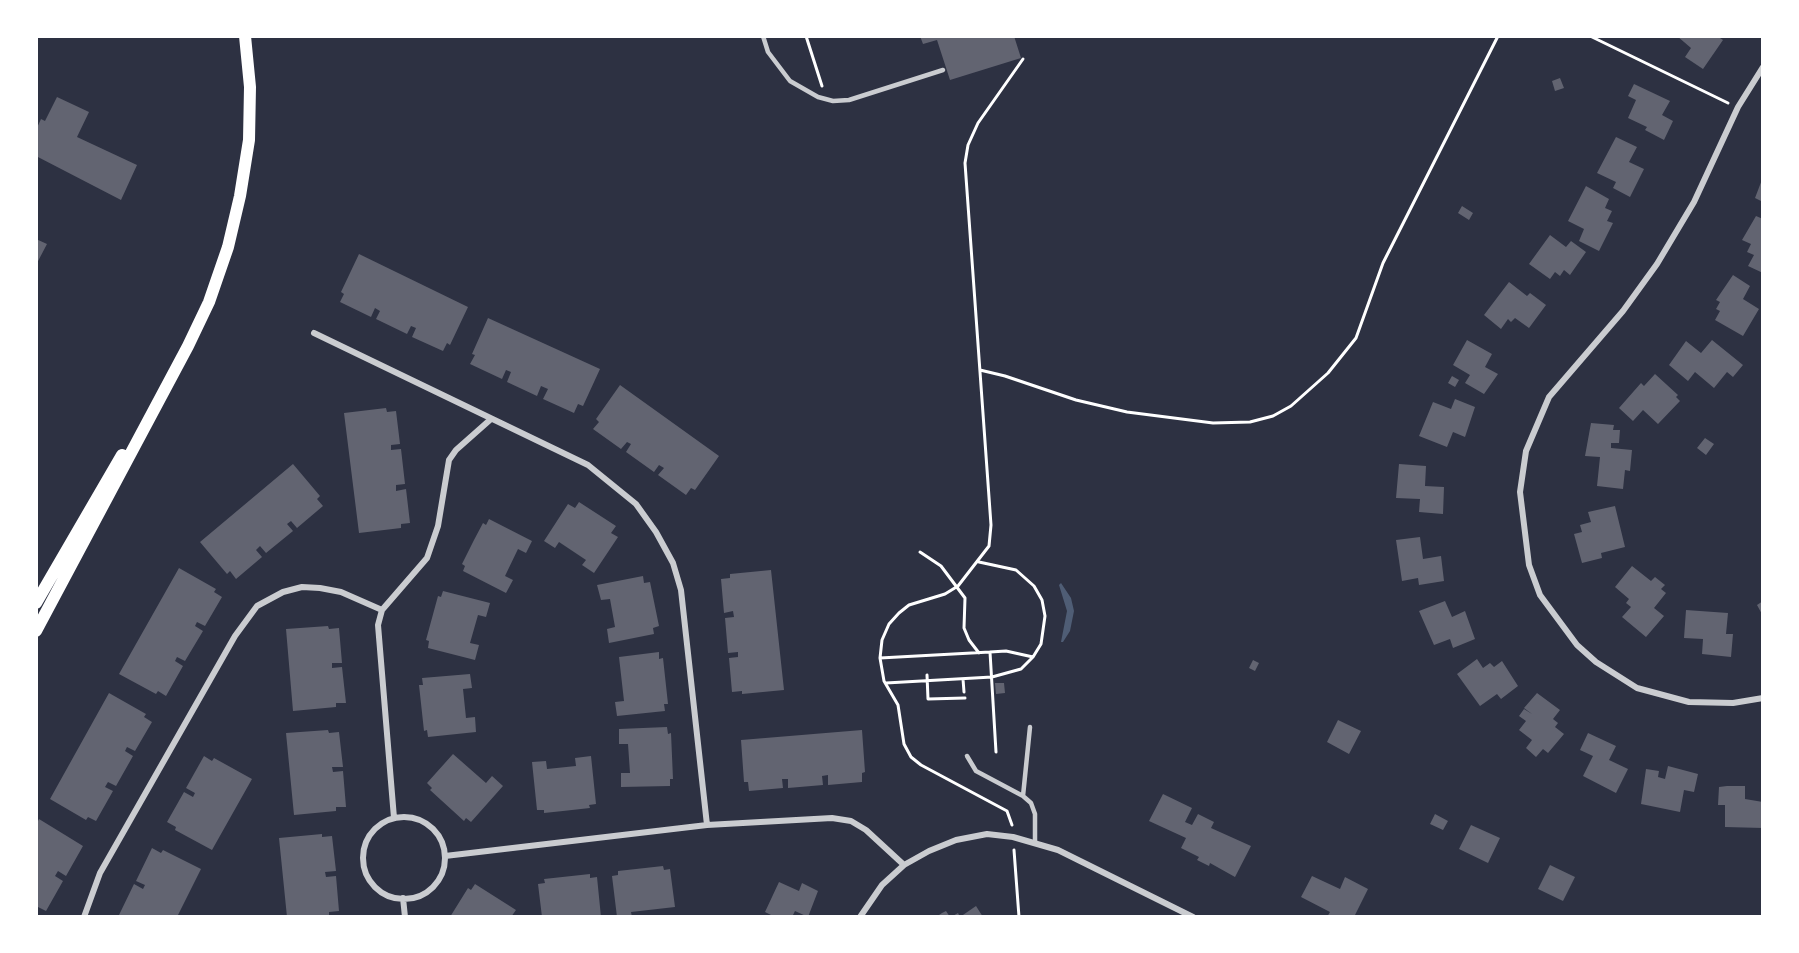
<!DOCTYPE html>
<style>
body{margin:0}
#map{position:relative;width:1799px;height:953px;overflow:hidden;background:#2d3142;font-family:Lato,sans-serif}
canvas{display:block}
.frame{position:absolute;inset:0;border:38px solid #fff;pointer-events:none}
</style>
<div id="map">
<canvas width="1799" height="953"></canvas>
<div class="frame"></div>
</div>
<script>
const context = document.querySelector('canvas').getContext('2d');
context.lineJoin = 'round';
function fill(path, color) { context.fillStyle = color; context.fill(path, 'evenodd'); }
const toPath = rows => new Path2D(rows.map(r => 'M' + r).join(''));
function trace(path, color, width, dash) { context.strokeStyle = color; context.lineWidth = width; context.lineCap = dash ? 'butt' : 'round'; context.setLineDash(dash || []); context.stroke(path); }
const water = toPath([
 [1061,583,1071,598,1074,611,1070,631,1063,642,1061,642,1067,611,1059,585]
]);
const building = toPath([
 [920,36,1014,36,1021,58,950,80,937,40,923,44],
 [1677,36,1717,36,1723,40,1703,69,1685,57,1691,48],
 [1560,78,1564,88,1555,91,1552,81],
 [1634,84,1670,101,1662,115,1673,121,1664,140,1645,130,1647,127,1628,118,1636,100,1628,96],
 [57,97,89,112,77,137,137,165,121,200,36,156,36,130,41,119,45,121],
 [1616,137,1637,147,1629,162,1644,169,1630,197,1613,188,1616,182,1597,173],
 [1763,177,1763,202,1755,198],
 [1586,186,1609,199,1605,208,1612,211,1607,221,1613,223,1599,251,1579,241,1584,229,1568,221],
 [1462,206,1473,213,1469,220,1458,213],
 [1756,216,1763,219,1763,273,1748,266,1754,255,1747,252,1751,244,1742,240],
 [1550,235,1566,247,1571,241,1586,252,1570,275,1564,270,1560,276,1555,272,1550,279,1529,264],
 [36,239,47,244,36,265],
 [359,254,468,307,450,345,447,343,443,351,412,337,416,328,411,326,407,334,376,319,380,311,375,308,371,317,340,302,344,294,341,292],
 [1733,275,1750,286,1743,299,1759,309,1743,336,1715,320,1720,311,1716,309,1720,302,1716,300],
 [1509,282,1527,296,1530,293,1546,305,1529,328,1515,318,1511,322,1508,319,1501,329,1484,315],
 [488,318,600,369,583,406,578,404,574,413,543,399,548,389,541,386,537,396,507,382,511,372,506,370,502,379,470,364,475,355,472,354],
 [1467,340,1492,354,1485,367,1498,374,1484,394,1465,383,1470,375,1453,365],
 [1712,340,1743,365,1733,377,1727,372,1714,388,1695,372,1688,381,1669,365,1686,341,1701,353],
 [1655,374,1678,395,1676,397,1680,401,1658,424,1643,410,1633,421,1619,408,1641,383,1644,386],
 [1452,376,1459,380,1455,387,1448,383],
 [620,385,719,456,695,490,691,488,686,495,658,475,664,468,659,465,654,472,626,452,631,444,627,442,621,449,593,429,599,422,596,419],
 [1455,399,1475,407,1465,437,1453,432,1447,447,1419,436,1433,402,1451,409],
 [386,408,387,412,396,411,400,444,391,445,391,450,401,449,405,484,396,485,396,491,406,489,410,523,401,524,401,528,359,533,344,413],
 [1591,423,1614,425,1613,430,1620,430,1619,443,1611,443,1611,448,1632,450,1630,471,1625,470,1623,489,1597,486,1600,457,1585,456],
 [1705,438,1714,444,1706,455,1697,448],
 [293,464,320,496,317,499,323,506,297,528,291,521,287,524,293,531,266,553,260,546,256,550,262,557,236,579,230,571,227,574,200,542],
 [1399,464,1426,466,1425,486,1444,487,1443,514,1419,512,1420,499,1396,498],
 [579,502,616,526,611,533,618,537,594,573,582,565,586,560,559,542,555,548,544,541,568,504,575,508],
 [1615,506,1625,547,1601,553,1602,558,1582,563,1574,534,1582,532,1580,525,1591,522,1588,512],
 [489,519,532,541,526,553,518,549,505,576,513,580,506,593,463,571,465,566,462,564,474,540,483,523,486,525],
 [1420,537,1423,559,1441,556,1444,581,1419,585,1418,578,1402,581,1396,540],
 [1632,566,1651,581,1655,577,1665,585,1661,589,1666,593,1654,608,1664,616,1646,637,1622,617,1631,607,1626,603,1629,599,1615,587],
 [179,568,216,589,214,592,222,597,205,626,197,622,195,626,203,631,185,661,177,657,175,661,183,666,166,696,158,691,156,694,119,674],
 [771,570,784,690,742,694,742,691,732,692,729,658,738,657,738,652,728,653,725,618,734,617,733,611,724,613,721,579,730,578,730,574],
 [643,576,644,583,650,582,659,626,653,628,654,634,609,643,607,629,615,627,610,599,601,600,597,585],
 [443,591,490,603,486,617,478,615,470,643,479,645,475,660,428,648,429,641,426,640,438,596,441,597],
 [1445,601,1452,617,1465,611,1475,639,1453,648,1450,639,1434,645,1419,611],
 [1763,601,1763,616,1757,605],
 [1686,610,1728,613,1726,634,1733,634,1731,657,1702,654,1703,639,1684,638],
 [328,626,329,629,339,628,342,663,332,663,332,668,342,667,346,703,336,703,336,707,293,711,286,629],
 [659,652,659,659,663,658,668,704,664,704,665,711,617,716,615,702,624,701,619,657],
 [1477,659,1483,668,1490,663,1494,667,1502,661,1518,686,1501,699,1497,694,1480,706,1457,674],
 [1253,660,1259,663,1255,671,1249,668],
 [470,674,472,688,463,689,466,718,475,717,476,732,428,737,427,730,424,731,419,685,423,685,422,678],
 [995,683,1004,683,1005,693,996,694],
 [109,693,146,714,144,717,152,722,135,751,127,747,125,751,133,756,116,786,108,782,105,787,113,791,96,821,88,817,86,820,50,799],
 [1537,693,1560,710,1553,719,1558,723,1555,727,1564,734,1548,753,1543,749,1536,757,1526,748,1532,740,1519,730,1526,721,1519,716,1524,709,1532,714,1524,708],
 [1338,720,1361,731,1349,754,1327,742],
 [667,727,668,734,671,733,673,779,670,779,670,786,621,787,621,773,630,773,628,744,619,744,619,729],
 [328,730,329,733,339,732,343,767,332,767,333,772,343,771,346,807,336,807,336,811,294,815,286,733],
 [862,730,865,772,862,773,862,782,828,785,828,775,822,776,823,785,788,788,788,779,782,779,783,788,749,791,748,782,744,782,741,740],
 [1588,733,1616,746,1609,760,1628,769,1616,793,1583,776,1593,756,1580,750],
 [453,754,486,783,492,776,503,786,471,822,466,818,464,821,430,790,432,788,427,783],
 [204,756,212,761,214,758,252,779,212,850,175,830,176,827,167,822,184,792,193,797,195,793,186,788],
 [591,756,596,804,589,805,590,808,563,811,544,813,544,810,537,810,532,762,546,761,547,769,576,766,575,758],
 [1668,766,1698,774,1694,792,1684,790,1680,812,1641,804,1646,769,1659,771,1658,777,1665,779],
 [1727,786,1745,786,1745,799,1763,802,1763,828,1725,827,1725,805,1718,805,1719,787],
 [1163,794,1192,808,1185,822,1192,825,1198,814,1214,822,1211,828,1251,846,1235,877,1210,863,1209,866,1197,860,1199,857,1181,848,1186,838,1149,821],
 [1435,814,1448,821,1443,830,1430,824],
 [39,819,83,846,66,876,58,871,55,876,63,881,46,911,38,907,36,910,36,825],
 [1471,825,1500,838,1488,863,1459,849],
 [322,834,322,837,332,836,336,871,325,872,326,877,336,876,339,911,329,912,329,916,287,917,279,838],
 [152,848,161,853,163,850,201,869,177,917,122,917,119,915,134,884,143,889,145,885,136,881],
 [1550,865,1575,877,1563,901,1538,889],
 [663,866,664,870,670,869,675,907,631,912,632,917,617,917,612,876,618,875,618,871],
 [590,874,590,878,597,877,601,917,542,917,538,884,545,883,544,879],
 [1312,876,1340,889,1345,877,1368,889,1354,917,1327,917,1330,912,1301,897],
 [779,882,799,891,802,883,818,891,808,917,795,911,792,917,775,917,765,912],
 [475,884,516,910,511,917,450,917,468,888,471,890],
 [976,906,983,917,951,917,958,913,960,917],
 [946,911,950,917,936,917,942,913]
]);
const path = toPath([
 [806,36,822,86],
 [1590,36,1728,103],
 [980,370,1005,376,1076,400,1127,412,1213,423,1250,422,1273,416,1291,406,1328,373,1356,338,1383,263,1498,36],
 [920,552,941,566,965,598,964,628,969,640,979,653],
 [990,652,1006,651,1033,657],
 [880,658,990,652,996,752],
 [927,675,928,699,965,698],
 [963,679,964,692],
 [886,683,992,677,1021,669,1033,657,1041,644,1045,616,1042,600,1034,586,1016,570,979,562],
 [1012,825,1007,811,921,765,911,757,904,744,898,705,884,681,880,658,882,640,889,624,899,613,909,605,945,594,958,586,989,546,991,525,965,163,968,145,978,123,1023,59],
 [1014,850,1019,917]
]);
const service = toPath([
 [763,36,768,52,790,81,818,97,833,101,849,100,943,70],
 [967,756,976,771,1023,796,1031,803,1035,814,1035,842],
 [1023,796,1030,727]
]);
const minor = toPath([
 [1763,67,1738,107,1694,202,1657,264,1623,311,1549,397,1526,451,1520,492,1529,565,1540,595,1577,645,1596,662,1637,688,1689,702,1733,703,1763,698],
 [314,333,588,465,636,504,656,532,673,563,681,590,707,825],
 '363 858a41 41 0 1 1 82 0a41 41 0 1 1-82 0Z',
 [394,818,378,625,382,610,427,558,438,526,449,460,456,450,491,419],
 [445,856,707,825,832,818,851,821,866,830,904,865],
 [403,898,405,917],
 [84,917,100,873,235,636,257,606,283,592,302,587,320,588,341,592,382,610],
 [860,917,882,885,904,865,929,851,956,840,987,834,1013,837,1058,850,1193,917]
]);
const secondary = toPath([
 [36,603,122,455],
 [36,631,188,346,209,302,228,247,240,196,249,140,250,87,245,36]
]);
fill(water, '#4f5d75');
fill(building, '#626471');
trace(path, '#fff', 3);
trace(service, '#caccd0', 4.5);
trace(minor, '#caccd0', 6);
trace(secondary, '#fff', 12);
</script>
